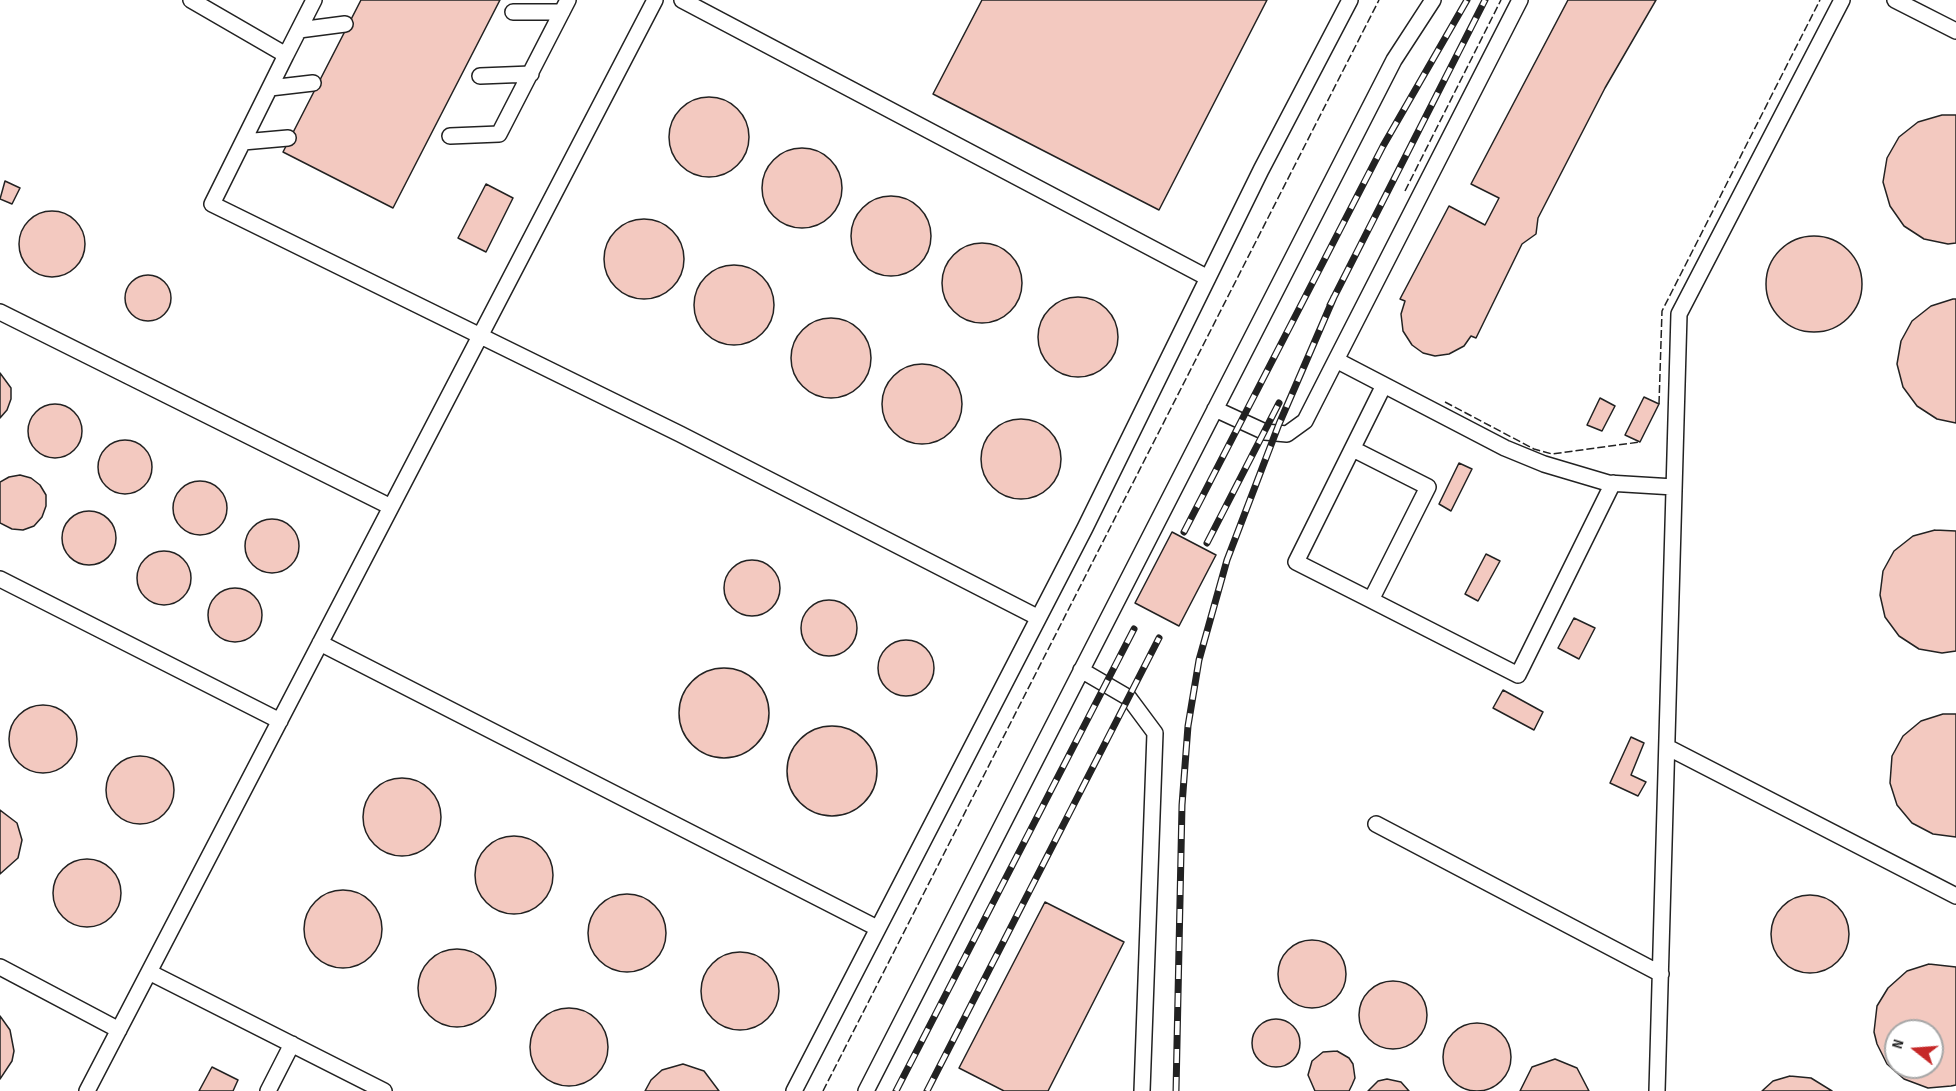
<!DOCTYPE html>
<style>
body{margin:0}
#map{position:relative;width:1956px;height:1091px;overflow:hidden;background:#fff;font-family:"Sofia Sans Condensed",sans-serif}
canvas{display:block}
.north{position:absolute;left:1884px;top:1019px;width:60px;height:60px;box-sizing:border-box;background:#fff;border:2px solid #a7a7a7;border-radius:50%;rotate:287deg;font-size:16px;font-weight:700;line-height:24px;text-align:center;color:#222}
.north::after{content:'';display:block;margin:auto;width:21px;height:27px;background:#c62828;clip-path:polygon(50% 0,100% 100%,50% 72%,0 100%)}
</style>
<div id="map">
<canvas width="1956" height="1091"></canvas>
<div class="north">N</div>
</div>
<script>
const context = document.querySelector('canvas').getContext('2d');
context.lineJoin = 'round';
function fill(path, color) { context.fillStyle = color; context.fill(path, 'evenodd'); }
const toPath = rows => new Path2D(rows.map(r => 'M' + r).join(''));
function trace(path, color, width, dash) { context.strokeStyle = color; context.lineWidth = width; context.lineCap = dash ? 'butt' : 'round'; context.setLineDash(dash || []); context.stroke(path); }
const building = toPath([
 [361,0,500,0,393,208,283,152,361,0],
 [982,0,1267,0,1159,210,933,94,982,0],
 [1568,0,1656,0,1605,88,1538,218,1536,234,1522,244,1476,338,1471,336,1464,346,1449,354,1435,356,1423,353,1412,345,1403,331,1401,314,1405,301,1400,299,1449,206,1485,225,1499,198,1471,184,1568,0],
 '669 137a40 40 0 1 1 80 0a40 40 0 1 1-80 0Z',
 [1942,115,1956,115,1956,243,1948,244,1924,239,1904,226,1890,206,1883,182,1887,158,1899,137,1918,122,1942,115],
 '762 188a40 40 0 1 1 80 0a40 40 0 1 1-80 0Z',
 [5,181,20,188,12,204,0,199,5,181],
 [486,184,513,198,486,252,458,238,486,184],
 '851 236a40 40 0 1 1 80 0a40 40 0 1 1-80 0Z',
 '19 244a33 33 0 1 1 66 0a33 33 0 1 1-66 0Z',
 '604 259a40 40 0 1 1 80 0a40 40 0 1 1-80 0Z',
 '1766 284a48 48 0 1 1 96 0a48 48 0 1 1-96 0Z',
 '942 283a40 40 0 1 1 80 0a40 40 0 1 1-80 0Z',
 '694 305a40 40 0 1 1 80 0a40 40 0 1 1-80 0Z',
 '125 298a23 23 0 1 1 46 0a23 23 0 1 1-46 0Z',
 '1038 337a40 40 0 1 1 80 0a40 40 0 1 1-80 0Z',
 [1953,299,1956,299,1956,423,1937,419,1917,406,1903,387,1897,364,1901,341,1912,321,1931,306,1953,299],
 '791 358a40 40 0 1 1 80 0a40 40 0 1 1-80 0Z',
 '882 404a40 40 0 1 1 80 0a40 40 0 1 1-80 0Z',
 [0,373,11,388,11,399,7,410,0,418,0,373],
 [1644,397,1659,404,1640,442,1625,435,1644,397],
 [1600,398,1615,406,1602,431,1587,425,1600,398],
 '28 431a27 27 0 1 1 54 0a27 27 0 1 1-54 0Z',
 '981 459a40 40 0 1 1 80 0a40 40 0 1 1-80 0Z',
 '98 467a27 27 0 1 1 54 0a27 27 0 1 1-54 0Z',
 [1459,463,1472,469,1451,511,1439,504,1459,463],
 [20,475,31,478,40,485,46,495,46,506,42,517,34,526,23,530,12,529,0,523,0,482,9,477,20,475],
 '173 508a27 27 0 1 1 54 0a27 27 0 1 1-54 0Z',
 '62 538a27 27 0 1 1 54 0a27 27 0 1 1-54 0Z',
 '245 546a27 27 0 1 1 54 0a27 27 0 1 1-54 0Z',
 [1935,530,1956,531,1956,651,1942,653,1919,649,1899,636,1885,617,1880,595,1883,571,1894,551,1913,536,1935,530],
 [1172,532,1216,555,1179,626,1135,603,1172,532],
 '137 578a27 27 0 1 1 54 0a27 27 0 1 1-54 0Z',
 [1486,554,1500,561,1478,601,1465,594,1486,554],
 '724 588a28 28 0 1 1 56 0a28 28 0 1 1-56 0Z',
 '208 615a27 27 0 1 1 54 0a27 27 0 1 1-54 0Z',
 '801 628a28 28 0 1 1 56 0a28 28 0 1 1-56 0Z',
 [1574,618,1595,628,1579,659,1558,648,1574,618],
 '878 668a28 28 0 1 1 56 0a28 28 0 1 1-56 0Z',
 '679 713a45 45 0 1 1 90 0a45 45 0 1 1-90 0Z',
 [1503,690,1543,712,1534,730,1493,708,1503,690],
 '9 739a34 34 0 1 1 68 0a34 34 0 1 1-68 0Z',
 [1943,714,1956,714,1956,837,1933,834,1912,823,1897,805,1890,783,1892,756,1903,736,1921,721,1943,714],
 '787 771a45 45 0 1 1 90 0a45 45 0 1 1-90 0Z',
 [1631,737,1644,743,1631,775,1646,782,1638,796,1610,783,1631,737],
 '106 790a34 34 0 1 1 68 0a34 34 0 1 1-68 0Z',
 '363 817a39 39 0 1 1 78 0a39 39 0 1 1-78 0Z',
 [0,810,17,823,22,840,18,858,0,874,0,810],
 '475 875a39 39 0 1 1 78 0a39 39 0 1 1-78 0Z',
 '53 893a34 34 0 1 1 68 0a34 34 0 1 1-68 0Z',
 '304 929a39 39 0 1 1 78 0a39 39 0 1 1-78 0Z',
 '588 933a39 39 0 1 1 78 0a39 39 0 1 1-78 0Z',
 '1771 934a39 39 0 1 1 78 0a39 39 0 1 1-78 0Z',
 [1045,902,1124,942,1048,1091,1004,1091,959,1068,1045,902],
 '1278 974a34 34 0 1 1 68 0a34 34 0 1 1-68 0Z',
 '418 988a39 39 0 1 1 78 0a39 39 0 1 1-78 0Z',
 '701 991a39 39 0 1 1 78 0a39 39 0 1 1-78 0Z',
 [1929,964,1956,967,1956,1085,1951,1086,1928,1088,1904,1079,1887,1064,1877,1044,1874,1032,1877,1006,1888,988,1907,971,1929,964],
 [1896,1031,1932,1031,1932,1067,1896,1067,1896,1031],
 '1359 1015a34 34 0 1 1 68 0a34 34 0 1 1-68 0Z',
 '530 1047a39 39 0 1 1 78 0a39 39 0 1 1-78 0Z',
 [0,1016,10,1030,14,1051,12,1061,0,1079,0,1016],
 '1252 1043a24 24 0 1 1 48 0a24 24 0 1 1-48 0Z',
 '1443 1057a34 34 0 1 1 68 0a34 34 0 1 1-68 0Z',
 [1337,1051,1349,1058,1353,1064,1355,1078,1352,1085,1349,1091,1315,1091,1308,1075,1312,1061,1323,1052,1337,1051],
 [1555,1059,1577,1068,1589,1091,1520,1091,1532,1067,1555,1059],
 [683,1064,704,1071,719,1091,645,1091,651,1080,662,1070,683,1064],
 [212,1067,238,1080,233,1091,199,1091,212,1067],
 [1790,1076,1811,1078,1832,1091,1762,1091,1773,1081,1790,1076],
 [1387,1079,1401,1082,1409,1091,1368,1091,1378,1081,1387,1079]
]);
const service = toPath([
 [191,0,286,55,314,0],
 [682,0,1208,278],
 [1520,0,1336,360,1505,448,1544,464,1608,483,1674,487],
 [1895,0,1956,31],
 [513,12,562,12],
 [299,30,345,24],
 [286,55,212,204,680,434,1037,617],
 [480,76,531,74],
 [270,88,313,83],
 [450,136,499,134,568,0],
 [243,142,288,138],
 [0,312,391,507],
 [1215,409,1265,432,1287,434,1305,421,1336,360],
 [1353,449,1428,487,1371,600,1296,562,1384,385],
 [0,579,280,721],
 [1371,600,1518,675,1613,483],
 [320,643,877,928],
 [1081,670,1129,698,1155,733,1142,1091],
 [1667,747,1956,896],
 [1376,824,1661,974],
 [0,967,119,1030],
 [149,972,384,1091],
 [87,1091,655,0],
 [268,1091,292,1044],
 [794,1091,1085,528,1261,170,1350,0],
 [866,1091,1394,60,1433,0],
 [1657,1091,1679,314,1842,0]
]);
const rail = toPath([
 [1330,305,1485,0],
 [1184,532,1383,146,1467,0],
 [1207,543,1279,403],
 [896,1091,1134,629],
 [927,1091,1159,638],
 [1176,1091,1182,805,1188,726,1199,660,1227,560,1279,424,1334,297]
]);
const fence = toPath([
 [1405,191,1501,0],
 [1445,402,1534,449,1552,454,1640,442],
 [1659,404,1662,311,1820,0],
 [823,1091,1379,0]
]);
fill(building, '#f3c9c0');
trace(building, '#222', 1.5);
trace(service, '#222', 18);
trace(service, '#fff', 15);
trace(rail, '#222', 7);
trace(rail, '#fff', 4.5, [14]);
trace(fence, '#222', 1.5, [8, 3]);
</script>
